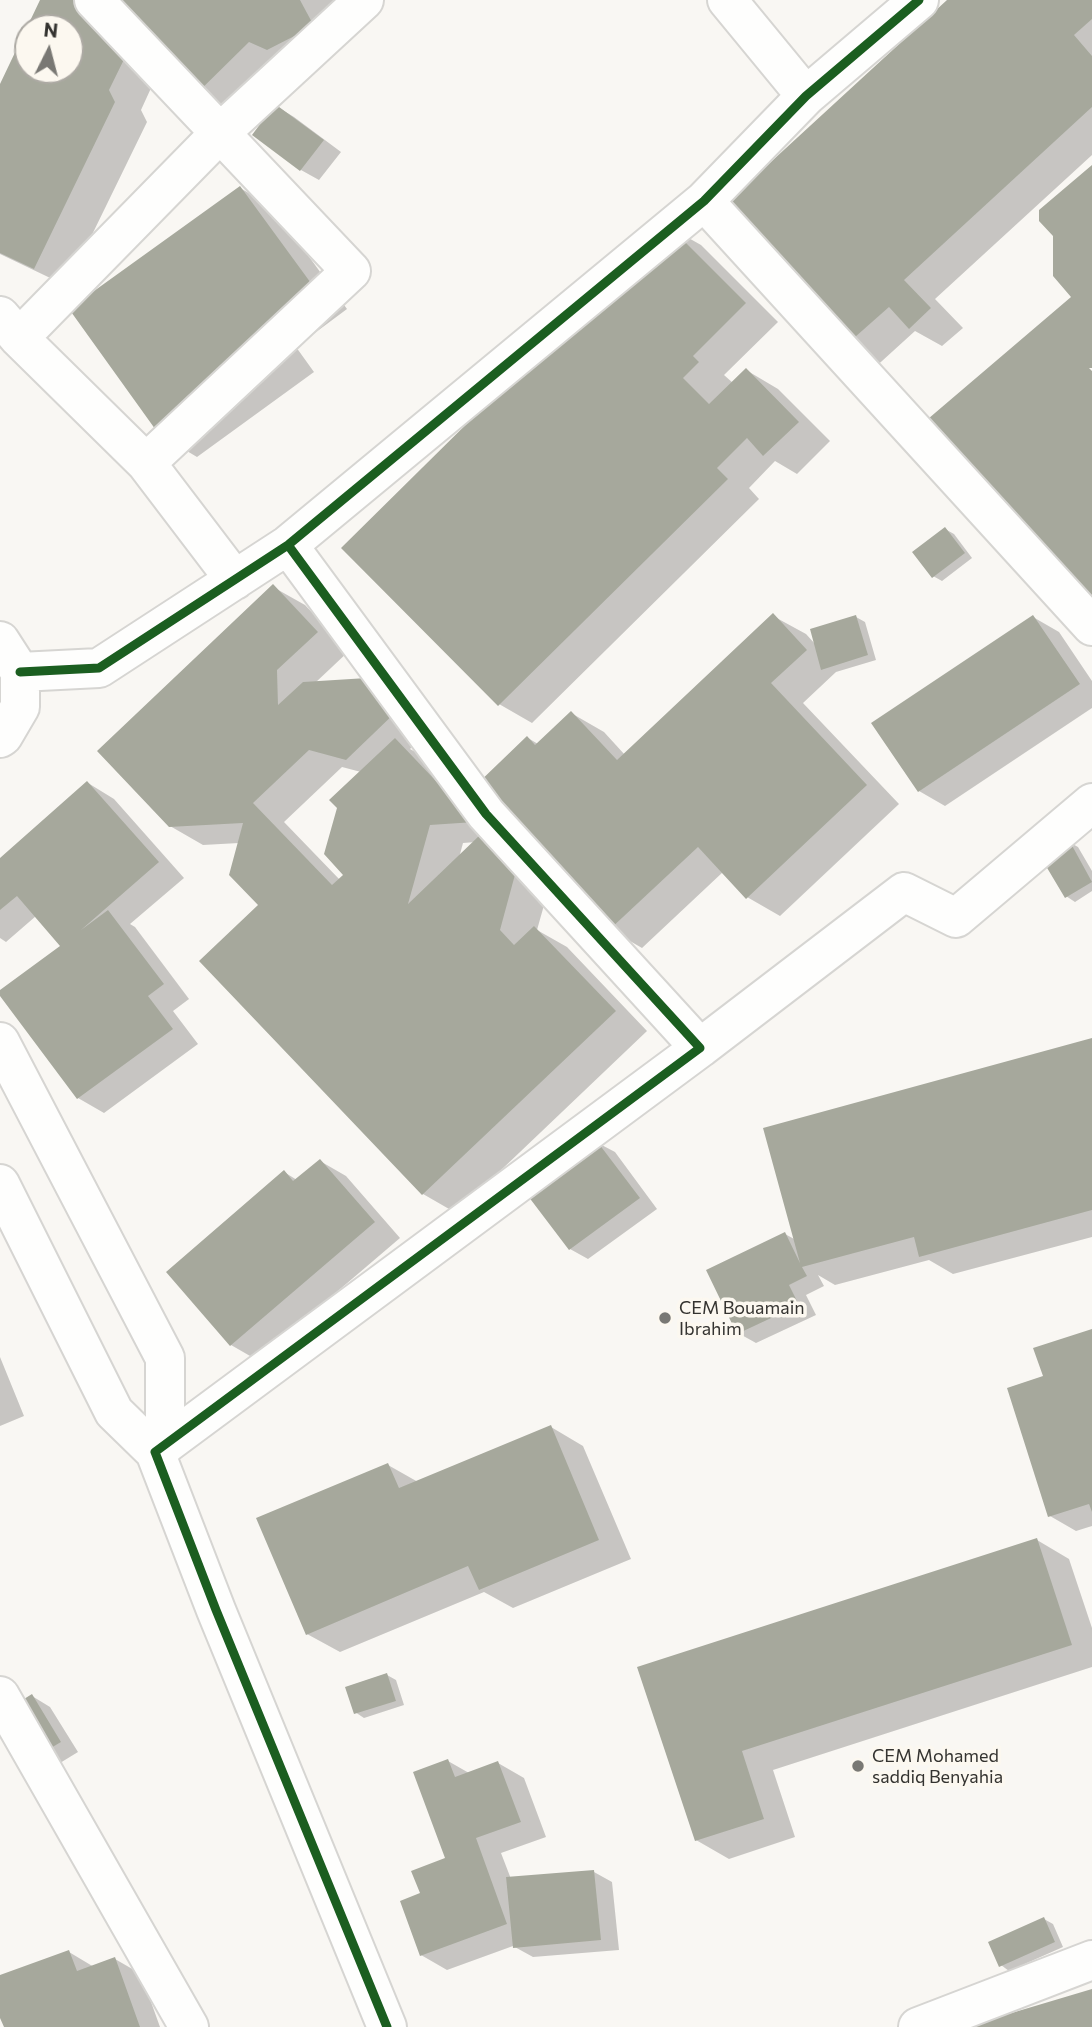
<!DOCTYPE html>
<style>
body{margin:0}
#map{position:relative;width:1092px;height:2027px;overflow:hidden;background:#f9f7f3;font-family:Commissioner,sans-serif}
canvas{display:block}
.north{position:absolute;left:14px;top:14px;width:70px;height:70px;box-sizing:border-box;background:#fcf8f0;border:2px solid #aca9a3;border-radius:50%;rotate:6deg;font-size:19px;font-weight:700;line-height:28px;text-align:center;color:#343330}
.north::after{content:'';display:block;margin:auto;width:24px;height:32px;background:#797874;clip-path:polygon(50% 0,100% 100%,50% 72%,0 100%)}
</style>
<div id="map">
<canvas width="1092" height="2027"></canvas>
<div class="north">N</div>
</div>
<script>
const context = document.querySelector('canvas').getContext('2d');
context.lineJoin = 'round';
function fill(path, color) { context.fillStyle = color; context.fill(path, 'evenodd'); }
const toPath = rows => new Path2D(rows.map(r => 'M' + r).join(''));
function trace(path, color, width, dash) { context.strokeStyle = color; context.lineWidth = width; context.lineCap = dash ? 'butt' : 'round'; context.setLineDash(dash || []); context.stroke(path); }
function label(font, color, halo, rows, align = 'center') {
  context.font = font + ' Commissioner,sans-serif'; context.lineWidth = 7; context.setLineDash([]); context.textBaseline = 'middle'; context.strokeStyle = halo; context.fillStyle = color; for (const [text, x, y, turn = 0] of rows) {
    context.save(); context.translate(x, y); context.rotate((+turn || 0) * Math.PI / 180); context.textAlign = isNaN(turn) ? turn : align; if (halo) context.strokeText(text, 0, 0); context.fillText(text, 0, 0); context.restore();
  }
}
const shadow = toPath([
 [42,0,354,0,329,13,345,45,301,68,215,125,157,75,141,110,147,122,67,286,0,254,0,88,28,30,28,70,70,70,70,28,29,28],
 [950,0,1092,0,1092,155,935,299,963,328,942,346,915,331,871,371,838,352],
 [276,106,294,117,341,152,319,180,301,170],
 [240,188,273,207,347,309,296,347,314,372,197,457,165,438],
 [669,227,701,245,778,322,724,375,733,383,746,370,778,389,830,441,797,474,775,461,749,488,759,499,532,723,499,704],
 [945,529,954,534,972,558,942,581,933,576],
 [273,587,305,605,349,651,315,683,429,730,410,749,428,759,548,891,537,930,567,947,647,1031,456,1213,423,1194,201,961,260,905,239,843,203,845,170,826],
 [342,767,361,772,346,875,340,880,284,822],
 [476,842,459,858,463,843],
 [773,616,806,634,816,645,856,617,865,622,876,660,836,672,803,703,899,804,780,916,747,897,723,872,642,948,609,929,528,738,538,744,571,713,604,732,625,755],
 [1033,617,1059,632,1092,681,1092,708,945,806,919,791],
 [88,783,114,799,184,878,130,924,135,927,189,999,173,1011,198,1044,104,1113,78,1098,0,993,63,946,36,916,6,942,0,938,0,860],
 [1069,842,1078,847,1092,871,1092,891,1075,902,1066,896],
 [1092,1040,1092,1237,953,1274,929,1260,835,1285,818,1275,824,1286,806,1295,816,1315,756,1343,738,1333,785,1234,796,1240],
 [596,1142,615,1152,657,1209,588,1259,570,1249],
 [320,1161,346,1176,400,1238,257,1360,231,1345,168,1272,284,1172,297,1180],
 [1092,1331,1092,1526,1076,1531,1050,1516,1045,1377],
 [0,1357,24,1416,0,1426],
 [551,1427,583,1446,631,1559,513,1608,484,1592,340,1652,307,1634,388,1465,418,1482],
 [1037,1540,1069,1559,1092,1628,1092,1667,773,1770,795,1837,729,1859,696,1840,640,1668],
 [387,1675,396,1680,404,1705,364,1718,355,1712],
 [32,1696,50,1707,78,1752,42,1774],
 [448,1761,469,1773,498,1763,524,1778,546,1837,501,1853,511,1879,594,1872,612,1882,619,1950,533,1957,513,1946,447,1970,421,1955,422,1894,448,1859],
 [1044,1919,1053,1924,1063,1947,1009,1971,1001,1965],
 [69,1952,94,1967,115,1959,141,1974,160,2027,5,2027,0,2013,0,1977]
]);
const building = toPath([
 [40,0,300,0,314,26,267,50,249,42,182,108,135,37,109,90,115,102,34,269,0,253,0,84],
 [28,28,70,28,70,70,28,70],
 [947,0,1092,0,1092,19,1074,35,1092,56,1092,107,904,280,931,308,909,329,889,307,837,353,711,217],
 [275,104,324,140,300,171,252,135],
 [1092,165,1092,368,1089,368,1092,371,1092,625,908,436,1071,297,1053,276,1053,236,1039,221,1039,210],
 [240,186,316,290,163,440,69,309],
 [668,225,746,303,693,356,699,362,683,378,709,404,746,368,799,422,763,456,747,438,717,468,728,479,498,706,341,548],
 [945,527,965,553,932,578,912,552],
 [273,584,318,632,277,670,278,705,303,682,367,678,398,710,346,760,309,750,253,803,332,885,343,875,324,854,337,808,329,800,395,738,475,822,430,825,408,904,481,834,516,871,500,930,514,945,534,926,616,1011,422,1195,199,961,258,905,229,875,243,823,169,827,97,751],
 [773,613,807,650,771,683,867,785,746,899,698,847,608,931,473,788,527,736,535,745,571,711,617,760],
 [856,615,868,655,821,670,810,629],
 [1033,615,1080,684,918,792,871,723],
 [87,781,159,862,81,930,108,910,164,984,148,996,173,1029,77,1099,0,996,0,990,60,946,17,896,0,910,0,858],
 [1069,840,1092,882,1065,898,1040,856],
 [1092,1038,1092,1210,919,1257,914,1237,802,1267,807,1276,789,1285,799,1305,737,1334,706,1270,785,1232,800,1263,763,1128],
 [596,1140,640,1198,569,1250,525,1192],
 [320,1159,375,1222,230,1346,166,1272,284,1170,293,1181],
 [1092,1329,1092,1512,1089,1504,1048,1517,1007,1388,1043,1376,1033,1348],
 [551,1425,599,1540,479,1590,468,1566,306,1635,256,1518,388,1463,399,1488],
 [1037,1538,1072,1645,742,1751,764,1819,695,1841,637,1667],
 [387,1673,396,1701,354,1714,345,1687],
 [32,1694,61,1742,22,1765,0,1714],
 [448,1759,455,1777,498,1761,521,1822,476,1838,507,1924,420,1956,400,1901,420,1893,411,1871,445,1858,413,1772],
 [594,1870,601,1940,513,1948,506,1877],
 [1044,1917,1055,1942,999,1967,988,1942],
 [69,1950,77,1971,115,1957,140,2027,4,2027,0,2018,0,1975],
 [1092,1989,1092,2027,968,2027,968,2026]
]);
const street = toPath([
 [94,0,351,271,146,463],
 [727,0,806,96],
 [704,201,1092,626],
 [0,316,19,338,146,463,235,580],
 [19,338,220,133,364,0],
 [288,545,486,814,700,1048,155,1452,216,1610,387,2027],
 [0,641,20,672,20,707,3,736,0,738],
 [20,672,99,668,288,545,704,201,806,96,919,0],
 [0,1042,165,1358,165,1445],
 [700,1048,904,892,956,918,1092,803],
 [0,1184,114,1412,155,1452],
 [0,1696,189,2027],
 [918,2027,1092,1960]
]);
const cycleway = toPath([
 [288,545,486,814,700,1048,155,1452,216,1610,387,2027],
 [20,672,99,668,288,545,704,201,806,96,919,0]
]);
const markers = [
 [665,1318,7,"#797874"],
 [858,1766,7,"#797874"]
];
const poiNames = [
 ["CEM Bouamain",679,1308],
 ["Ibrahim",679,1329],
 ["CEM Mohamed",872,1756],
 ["saddiq Benyahia",872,1777]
];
fill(shadow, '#0003');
fill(building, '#a6a89c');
trace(street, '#d6d5d2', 42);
trace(street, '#fefefd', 38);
trace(cycleway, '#1b5e20', 9);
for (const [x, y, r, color] of markers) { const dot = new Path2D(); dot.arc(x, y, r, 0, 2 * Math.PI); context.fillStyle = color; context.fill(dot); trace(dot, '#fcf8f0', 2.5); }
label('18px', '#343330', '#fcf8f0', poiNames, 'left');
</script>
